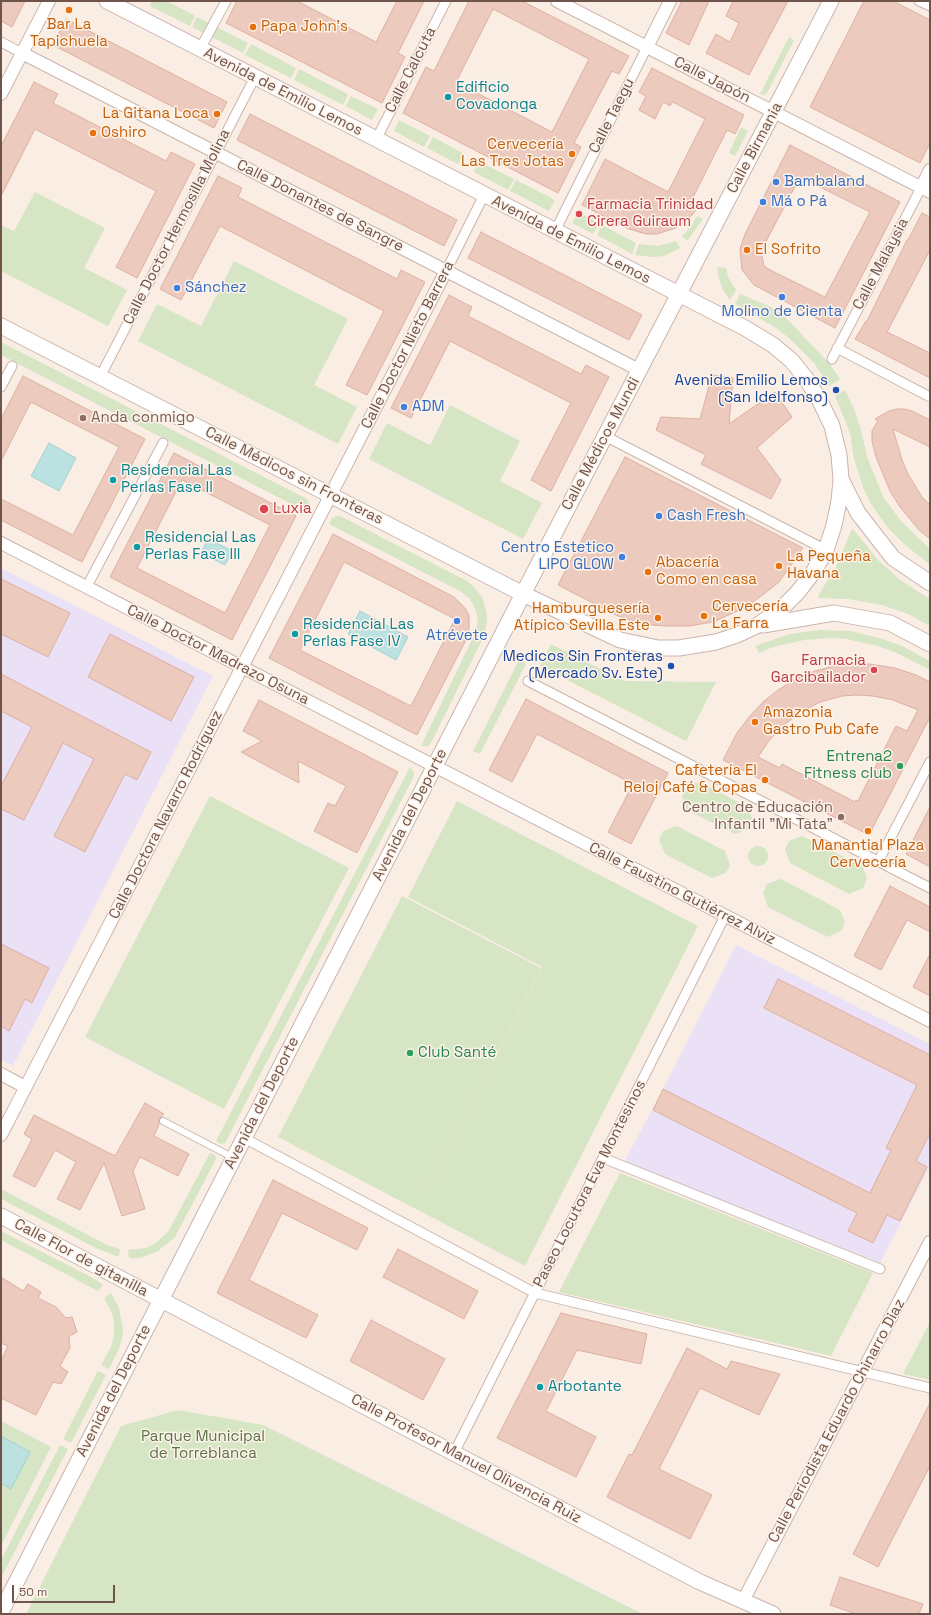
<!DOCTYPE html>
<meta charset="utf-8">
<style>
body{margin:0}
#map{position:relative;width:931px;height:1615px;overflow:hidden;background:#faeee4;font-family:"Space Grotesk",sans-serif}
canvas{display:block}
.frame{position:absolute;inset:0;border:2px solid #6f544c;pointer-events:none}
.scale{position:absolute;left:12px;top:1585px;width:103px;height:18px;box-sizing:border-box;border:2px solid #6f544c;border-top:0;padding-left:5px;font-size:12px;line-height:14px;white-space:nowrap;color:#6f544c;-webkit-text-stroke:3px #fdf3ea;paint-order:stroke}
</style>
<div id="map">
<canvas width="931" height="1615"></canvas>
<div class="frame"></div>
<div class="scale">50 m</div>
</div>
<script>
const context = document.querySelector('canvas').getContext('2d');
context.lineJoin = 'round';
function fill(path, color) { context.fillStyle = color; context.fill(path, 'evenodd'); }
const toPath = rows => new Path2D(rows.map(r => 'M' + r).join(''));
function trace(path, color, width, dash) { context.strokeStyle = color; context.lineWidth = width; context.lineCap = dash ? 'butt' : 'round'; context.setLineDash(dash || []); context.stroke(path); }
function label(font, color, halo, rows, align = 'center') {
  context.font = font + ' "Space Grotesk",sans-serif'; context.lineWidth = 3; context.setLineDash([]); context.textBaseline = 'middle'; context.strokeStyle = halo; context.fillStyle = color; for (const [text, x, y, turn = 0] of rows) {
    context.save(); context.translate(x, y); context.rotate((+turn || 0) * Math.PI / 180); context.textAlign = isNaN(turn) ? turn : align; if (halo) context.strokeText(text, 0, 0); context.fillText(text, 0, 0); context.restore();
  }
}
const education = toPath([
 [1,568,213,676,13,1066,1,1060],
 [736,945,930,1044,930,1166,880,1263,624,1162,663,1089]
]);
const green = toPath([
 [152,1,167,1,195,16,190,26,150,6],
 [197,17,248,43,243,53,192,27],
 [789,37,794,40,767,93,764,95,760,94],
 [251,44,296,68,291,78,245,55],
 [299,69,348,94,343,105,294,80],
 [351,96,378,109,372,120,346,106],
 [399,120,430,136,424,147,394,131],
 [741,127,748,131,735,156,729,153],
 [433,137,464,154,458,164,427,148],
 [479,162,514,179,508,190,474,172],
 [516,180,555,200,549,211,510,191],
 [35,192,105,228,84,268,127,290,108,326,1,271,1,225,14,231],
 [578,212,599,223,593,234,572,223],
 [697,216,703,219,687,241,682,236,691,227],
 [602,225,636,243,632,254,597,235],
 [676,241,680,248,664,256,653,257,635,255,639,244,658,246],
 [234,261,348,319,314,385,357,407,338,444,138,341,157,304,201,326],
 [717,267,726,268,728,277,736,290,730,300,723,290,719,279],
 [740,294,771,307,783,315,830,364,840,379,829,386,814,363,790,339,776,328,735,304],
 [1,342,307,499,310,505,307,512,1,355],
 [845,390,854,409,861,430,867,457,878,484,884,498,901,521,930,549,930,565,904,544,888,528,871,504,864,490,854,459,850,433,835,396],
 [450,405,520,441,500,481,542,503,523,539,369,459,387,423,430,445],
 [336,516,340,516,467,581,474,587,482,597,486,610,487,620,484,636,431,743,428,746,421,746,476,631,478,618,475,609,470,599,460,591,329,524,332,518],
 [852,529,853,529,878,560,900,580,930,599,930,626,908,614,882,605,848,599,819,598,818,596,837,565],
 [818,630,850,631,883,639,902,646,930,661,930,670,897,653,878,646,846,639,832,638,804,640,773,647,759,653,755,646,790,634],
 [551,644,625,681,716,682,686,741,540,666],
 [519,660,526,664,480,754,473,751],
 [410,767,414,772,413,778,225,1143,221,1144,216,1141],
 [699,782,748,807,753,821,749,829,735,834,687,810,682,796,686,787],
 [210,796,349,868,224,1109,85,1037],
 [457,801,698,926,525,1266,278,1137,402,896,541,968,420,1204,542,967,408,897],
 [677,826,725,851,730,865,726,873,712,878,665,854,659,840,663,831],
 [802,836,862,866,867,878,863,888,849,894,790,863,785,849,789,841],
 '748 856a10 10 0 1 1 20 0a10 10 0 1 1-20 0Z',
 [781,879,840,910,845,922,841,931,827,937,768,907,763,893,767,884],
 [210,1153,215,1155,216,1159,175,1237,158,1251,140,1258,129,1258,128,1250,146,1248,154,1244,168,1232],
 [620,1173,873,1273,831,1356,559,1292],
 [1,1189,107,1245,120,1249,119,1257,98,1249,1,1199],
 [1,1231,95,1279,103,1285,98,1291,1,1240],
 [111,1293,119,1308,123,1329,122,1338,119,1349,109,1369,101,1365,111,1347,114,1336,114,1322,112,1313,104,1298],
 [930,1322,930,1380,903,1374],
 [98,1371,106,1375,71,1443,63,1439],
 [178,1410,263,1425,643,1614,26,1614,121,1426],
 [1,1421,51,1447,1,1546],
 [60,1445,68,1449,1,1578,1,1560]
]);
const water = toPath([
 [49,443,76,458,59,491,31,476,49,443],
 [208,539,233,551,225,565,201,553,208,539],
 [360,611,408,637,396,660,348,634,360,611],
 [1,1436,30,1452,11,1489,1,1483,1,1436]
]);
const building = toPath([
 [1,1,25,1,12,27,1,21,1,1],
 [237,1,297,1,376,42,397,1,424,1,398,53,405,57,382,103,226,23,237,1],
 [469,1,522,1,629,56,619,74,612,71,574,143,581,147,558,193,403,113,426,67,434,71,469,1],
 [493,9,589,59,552,132,456,82,493,9],
 [682,1,709,1,689,45,666,33,682,1],
 [733,1,788,1,749,75,706,53,716,34,730,42,739,23,726,16,733,1],
 [864,1,893,1,930,20,930,143,920,163,810,107,864,1],
 [66,19,227,102,214,128,53,45,66,19],
 [652,68,744,115,735,134,727,130,690,203,697,207,693,214,676,228,657,234,646,234,629,229,582,205,605,159,668,192,705,119,673,102,670,106,663,102,655,119,639,110,646,96,639,92,652,68],
 [34,82,58,94,53,103,166,161,171,152,195,164,137,278,116,267,156,191,35,129,1,196,1,146,34,82],
 [250,114,457,220,444,246,237,140,250,114],
 [790,145,900,202,835,328,754,285,742,270,740,249,745,234,790,145],
 [800,177,870,212,825,297,772,271,764,266,762,256,763,247,800,177],
 [218,176,242,188,238,197,397,279,401,270,425,282,367,395,346,385,384,311,220,226,181,300,160,289,218,176],
 [922,213,930,217,930,250,887,332,930,353,930,378,855,339,866,321,867,321,907,240,908,240,922,213],
 [481,232,642,315,629,340,468,258,481,232],
 [449,295,472,307,468,316,581,374,586,365,609,377,551,491,531,480,571,403,450,341,411,418,391,408,449,295],
 [712,375,733,378,729,424,775,392,792,417,757,448,781,480,771,499,701,464,706,455,656,430,661,417,700,419,712,375],
 [23,376,145,439,82,562,1,520,1,499,73,535,119,447,31,402,1,461,1,419,23,376],
 [897,409,904,409,912,411,930,420,930,447,893,429,902,460,908,474,922,497,930,505,930,539,919,530,900,507,890,491,876,457,872,441,872,431,878,421,875,419,889,411,897,409],
 [174,453,296,516,232,640,110,577,174,453],
 [182,480,270,525,225,613,137,568,182,480],
 [625,457,803,548,779,582,764,594,746,607,713,622,689,626,665,626,642,624,618,616,558,585,625,457],
 [333,534,454,597,465,608,469,615,469,630,467,638,417,735,269,658,333,534],
 [344,562,455,619,411,706,300,650,344,562],
 [1,579,70,613,48,657,1,634,1,579],
 [110,634,194,677,171,721,88,677,110,634],
 [842,664,869,664,895,668,916,675,930,682,930,717,869,835,723,760,737,733,749,717,764,701,778,690,794,680,815,671,842,664],
 [857,695,873,696,893,700,918,710,907,731,896,726,858,801,856,800,855,802,782,764,780,768,758,757,768,742,782,726,800,713,820,702,842,696,857,695],
 [1,674,151,752,137,780,125,774,85,852,54,836,94,759,63,743,24,820,1,809,1,786,32,727,1,711,1,674],
 [526,699,668,773,631,844,608,832,633,784,537,734,512,782,489,770,526,699],
 [259,700,398,772,357,853,314,831,328,803,335,806,346,786,298,761,299,783,241,752,262,741,243,731,259,700],
 [930,807,930,867,906,854,930,807],
 [890,886,930,907,930,932,907,920,881,970,854,956,890,886],
 [1,944,49,968,32,1003,25,999,9,1031,1,1026,1,944],
 [930,954,930,996,913,987,930,954],
 [778,979,930,1055,930,1133,916,1161,927,1167,900,1221,887,1215,873,1243,848,1231,857,1213,653,1110,663,1089,870,1193,891,1150,886,1148,917,1085,764,1008,778,979],
 [145,1103,164,1114,159,1119,159,1124,154,1136,189,1154,178,1176,140,1157,133,1171,145,1209,122,1216,104,1163,80,1210,57,1199,76,1162,55,1150,35,1187,13,1176,32,1139,24,1134,34,1115,115,1156,145,1103],
 [273,1180,368,1228,357,1250,282,1213,249,1280,318,1315,306,1338,217,1293,273,1180],
 [398,1249,478,1291,464,1319,383,1277,398,1249],
 [1,1277,23,1291,28,1284,41,1292,38,1298,56,1307,66,1318,72,1317,77,1332,69,1336,70,1348,60,1366,68,1372,61,1384,53,1382,36,1415,1,1398,1,1361,8,1346,1,1343,1,1277],
 [561,1313,647,1334,641,1364,577,1350,546,1411,596,1437,576,1477,497,1438,561,1313],
 [371,1320,445,1359,423,1400,350,1361,371,1320],
 [687,1348,727,1369,731,1361,780,1374,759,1415,700,1388,659,1469,712,1495,690,1539,607,1497,629,1454,632,1455,687,1348],
 [930,1403,930,1466,878,1567,853,1554,930,1403],
 [840,1577,923,1604,919,1614,856,1614,830,1605,840,1577]
]);
const service = toPath([
 [163,1121,234,1158]
]);
const pedestrian = toPath([
 [919,1,930,6],
 [1,42,22,53],
 [200,49,226,1],
 [376,140,446,1],
 [555,231,647,47],
 [446,271,484,195],
 [837,348,930,397],
 [832,359,921,188],
 [100,377,255,77],
 [1,387,12,366],
 [605,436,826,550],
 [86,588,163,443],
 [528,681,930,888],
 [878,862,930,762],
 [244,1138,535,1293,930,1388],
 [603,1158,880,1269],
 [454,1453,725,916]
]);
const minor = toPath([
 [557,1,930,192],
 [647,47,670,1],
 [22,53,639,370],
 [1,94,49,1],
 [921,188,930,170],
 [1,543,930,1021],
 [1,1074,25,1087],
 [1,1135,446,271],
 [743,1601,930,1242]
]);
const tertiary = toPath([
 [107,1,745,328,773,345,792,361,807,380,819,399,832,426,839,455,841,479,858,513,893,558,930,583],
 [1,326,523,594,620,640,658,648,679,648,716,642,737,635,758,625,780,610,798,592,814,571,826,550,834,525,839,501,841,480],
 [763,625,834,613,890,623,930,644],
 [1,1216,700,1582,773,1614],
 [1,1612,523,594,831,1]
]);
const markers = [
 [69,10,4,"#e8710a"],
 [253,27,4,"#e8710a"],
 [448,97,4,"#0f9aa8"],
 [217,114,4,"#e8710a"],
 [93,133,4,"#e8710a"],
 [572,154,4,"#e8710a"],
 [776,182,4,"#3f7fe0"],
 [763,202,4,"#3f7fe0"],
 [579,214,4,"#e0444e"],
 [747,250,4,"#e8710a"],
 [177,288,4,"#3f7fe0"],
 [782,297,4,"#3f7fe0"],
 [836,390,4,"#1a4fb4"],
 [404,407,4,"#3f7fe0"],
 [83,418,4,"#8d6e63"],
 [113,480,4,"#0f9aa8"],
 [264,509,5,"#e0444e"],
 [659,516,4,"#3f7fe0"],
 [137,547,4,"#0f9aa8"],
 [622,557,4,"#3f7fe0"],
 [779,566,4,"#e8710a"],
 [648,572,4,"#e8710a"],
 [704,616,4,"#e8710a"],
 [658,618,4,"#e8710a"],
 [457,621,4,"#3f7fe0"],
 [295,634,4,"#0f9aa8"],
 [671,666,4,"#1a4fb4"],
 [874,670,4,"#e0444e"],
 [755,722,4,"#e8710a"],
 [900,766,4,"#2e9e5b"],
 [765,780,4,"#e8710a"],
 [841,817,4,"#8d6e63"],
 [868,831,4,"#e8710a"],
 [410,1053,4,"#2e9e5b"],
 [540,1387,4,"#0f9aa8"]
];
const foodNames = [
 ["Bar La",69,25,"center"],
 ["Tapichuela",69,42,"center"],
 ["Papa John's",261,27],
 ["La Gitana Loca",209,114,"right"],
 ["Oshiro",101,133],
 ["Cervecería",564,145,"right"],
 ["Las Tres Jotas",564,162,"right"],
 ["El Sofrito",755,250],
 ["La Pequeña",787,557],
 ["Havana",787,574],
 ["Abacería",656,563],
 ["Como en casa",656,580],
 ["Cervecería",712,607],
 ["La Farra",712,624],
 ["Hamburguesería",650,609,"right"],
 ["Atípico Sevilla Este",650,626,"right"],
 ["Amazonia",763,713],
 ["Gastro Pub Cafe",763,730],
 ["Cafetería El",757,771,"right"],
 ["Reloj Café & Copas",757,788,"right"],
 ["Manantial Plaza",868,846,"center"],
 ["Cervecería",868,863,"center"]
];
const streetNames = [
 ["Calle Calcuta",411,70,-63],
 ["Calle Japón",712,80,27],
 ["Avenida de Emilio Lemos",283,92,27],
 ["Calle Taegu",612,116,-63],
 ["Calle Birmania",755,148,-62],
 ["Calle Donantes de Sangre",320,206,27],
 ["Calle Doctor Hermosilla Molina",177,227,-63],
 ["Avenida de Emilio Lemos",571,240,27],
 ["Calle Malaysia",881,264,-62],
 ["Calle Doctor Nieto Barrera",408,345,-63],
 ["Calle Médicos Mundi",601,444,-62],
 ["Calle Médicos sin Fronteras",294,476,27],
 ["Calle Doctor Madrazo Osuna",218,655,27],
 ["Calle Doctora Navarro Rodríguez",166,815,-63],
 ["Avenida del Deporte",410,815,-63],
 ["Calle Faustino Gutiérrez Alviz",682,894,27],
 ["Avenida del Deporte",262,1103,-63],
 ["Paseo Locutora Eva Montesinos",590,1184,-63],
 ["Calle Flor de gitanilla",81,1258,28],
 ["Avenida del Deporte",114,1391,-63],
 ["Calle Periodista Eduardo Chinarro Diaz",837,1421,-62],
 ["Calle Profesor Manuel Olivencia Ruiz",466,1459,28]
];
const cultureNames = [
 ["Edificio",456,88],
 ["Covadonga",456,105],
 ["Residencial Las",121,471],
 ["Perlas Fase II",121,488],
 ["Residencial Las",145,538],
 ["Perlas Fase III",145,555],
 ["Residencial Las",303,625],
 ["Perlas Fase IV",303,642],
 ["Arbotante",548,1387]
];
const shopNames = [
 ["Bambaland",784,182],
 ["Má o Pá",771,202],
 ["Sánchez",185,288],
 ["Molino de Cienta",782,312,"center"],
 ["ADM",412,407],
 ["Cash Fresh",667,516],
 ["Centro Estetico",614,548,"right"],
 ["LIPO GLOW",614,565,"right"],
 ["Atrévete",457,636,"center"]
];
const healthNames = [
 ["Farmacia Trinidad",587,205],
 ["Cirera Guiraum",587,222],
 ["Luxia",273,509],
 ["Farmacia",866,661,"right"],
 ["Garcibailador",866,678,"right"]
];
const transitNames = [
 ["Avenida Emilio Lemos",828,381],
 ["(San Idelfonso)",828,398],
 ["Medicos Sin Fronteras",663,657],
 ["(Mercado Sv. Este)",663,674]
];
const educationNames = [
 ["Anda conmigo",91,418],
 ["Centro de Educación",833,808,"right"],
 ["Infantil \"Mi Tata\"",833,825,"right"]
];
const leisureNames = [
 ["Entrena2",892,757],
 ["Fitness club",892,774],
 ["Club Santé",418,1053,"left"]
];
const parkNames = [
 ["Parque Municipal",203,1437],
 ["de Torreblanca",203,1454]
];
fill(education, '#ebe1f6');
fill(green, '#d6e5c4');
fill(water, '#bbe1e1');
trace(water, '#a2d1d2', 1);
fill(building, '#eccabe');
trace(building, '#ddafa0', 1);
trace(service, '#c9b5ac', 8);
trace(pedestrian, '#c9b5ac', 11);
trace(minor, '#c9b5ac', 14);
trace(tertiary, '#c9b5ac', 17);
trace(service, '#fff', 6);
trace(pedestrian, '#fff', 9);
trace(minor, '#fff', 12);
trace(tertiary, '#fff', 15);
for (const [x, y, r, color] of markers) { const dot = new Path2D(); dot.arc(x, y, r, 0, 2 * Math.PI); context.fillStyle = color; context.fill(dot); trace(dot, '#fdf3ea', 1.5); }
label('15px', '#c56008', '#fdf3ea', foodNames, 'left');
label('15px', '#6f544c', '#fdf3ea', streetNames);
label('15px', '#0d838f', '#fdf3ea', cultureNames, 'left');
label('15px', '#366cbe', '#fdf3ea', shopNames, 'left');
label('15px', '#be3a42', '#fdf3ea', healthNames, 'left');
label('15px', '#164399', '#fdf3ea', transitNames, 'right');
label('15px', '#785e54', '#fdf3ea', educationNames, 'left');
label('15px', '#27864d', '#fdf3ea', leisureNames, 'right');
label('15px', '#5a7446', '#fdf3ea', parkNames);
</script>
